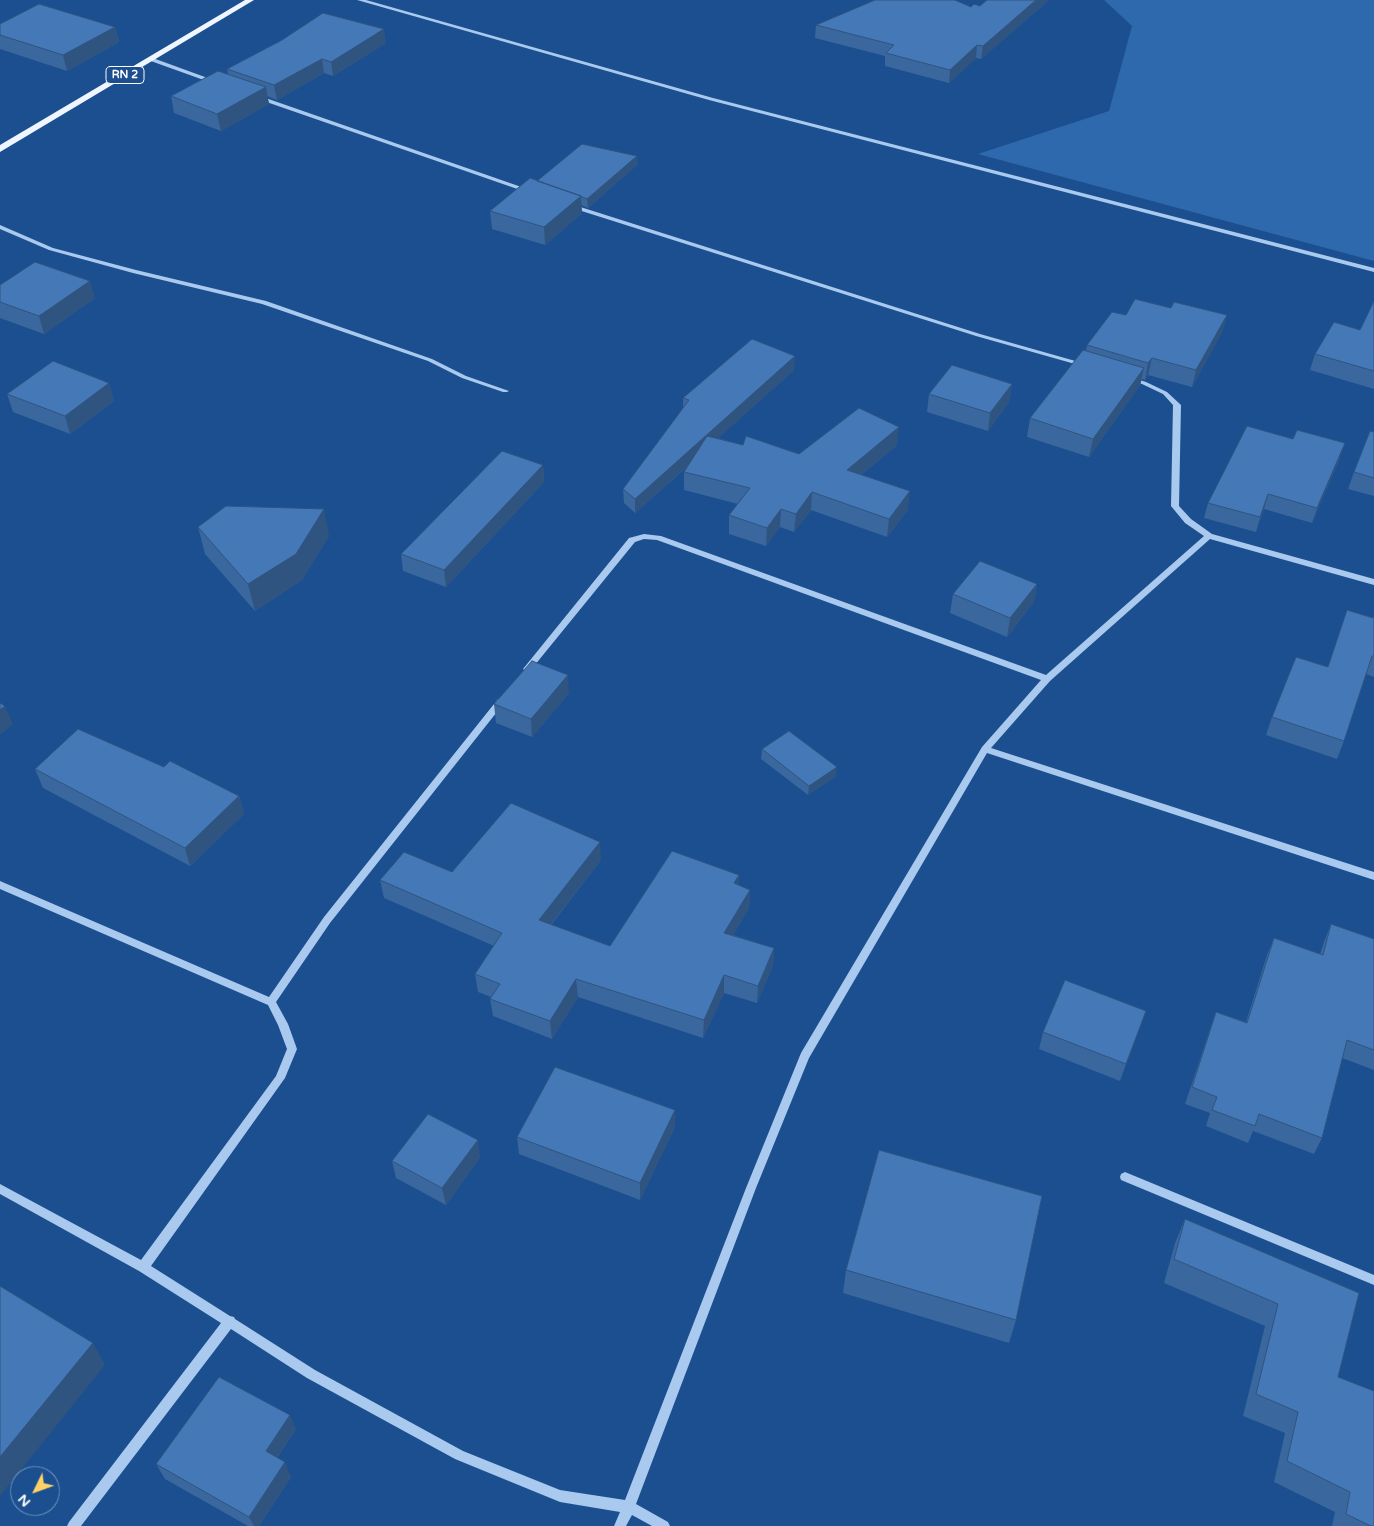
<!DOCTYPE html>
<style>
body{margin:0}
#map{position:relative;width:1374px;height:1526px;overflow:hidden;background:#1b4f8f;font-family:"Varela Round",sans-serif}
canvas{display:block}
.north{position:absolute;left:10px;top:1466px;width:50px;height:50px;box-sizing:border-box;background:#1b4f8f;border:1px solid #7695bc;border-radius:50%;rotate:228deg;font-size:14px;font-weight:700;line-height:20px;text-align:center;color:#fff}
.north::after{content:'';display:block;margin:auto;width:18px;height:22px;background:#ffd166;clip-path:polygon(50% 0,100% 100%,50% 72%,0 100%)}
</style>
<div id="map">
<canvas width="1374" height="1526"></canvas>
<div class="north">N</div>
</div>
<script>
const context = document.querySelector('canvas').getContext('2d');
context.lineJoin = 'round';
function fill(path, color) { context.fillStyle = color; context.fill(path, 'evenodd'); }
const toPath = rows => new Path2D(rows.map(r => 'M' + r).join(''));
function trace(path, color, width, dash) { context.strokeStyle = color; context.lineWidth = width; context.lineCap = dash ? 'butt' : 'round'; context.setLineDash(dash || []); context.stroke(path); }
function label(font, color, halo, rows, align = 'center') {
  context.font = font + ' "Varela Round",sans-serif'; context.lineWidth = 4; context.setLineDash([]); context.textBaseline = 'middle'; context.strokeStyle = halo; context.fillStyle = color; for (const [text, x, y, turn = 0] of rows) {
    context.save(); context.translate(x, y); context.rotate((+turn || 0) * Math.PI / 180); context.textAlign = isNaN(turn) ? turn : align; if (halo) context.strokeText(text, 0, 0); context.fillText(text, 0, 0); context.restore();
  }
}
const green = toPath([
 [1104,0,1374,0,1374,261,978,154,1109,111,1132,26]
]);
const minor = toPath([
 [357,0,366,0,713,98,1374,268,1374,272,709,100,357,0],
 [150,57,216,81,217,82,212,83,148,60,148,58,150,57],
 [257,95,530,190,531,191,526,192,255,98,255,96,257,95],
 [571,204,980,334,1086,364,1087,365,1086,366,1082,366,976,336,569,207,569,205,571,204],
 [0,225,53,248,136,270,266,301,432,359,466,376,509,391,507,392,503,392,462,378,428,361,262,304,133,273,49,250,0,229,0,225],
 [1130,377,1146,382,1167,392,1181,405,1179,506,1191,519,1212,534,1374,579,1374,585,1210,539,1050,681,991,748,1374,872,1374,880,987,753,809,1058,756,1188,636,1504,668,1522,670,1526,652,1526,632,1515,626,1526,614,1526,620,1512,560,1502,455,1459,307,1378,231,1329,81,1526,67,1526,69,1522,221,1323,139,1271,0,1194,0,1184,141,1260,276,1076,287,1049,278,1025,268,1005,0,889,0,881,269,997,324,917,498,699,504,699,505,701,504,703,330,923,276,1002,288,1024,297,1049,285,1078,151,1266,230,1316,234,1317,235,1319,315,1370,463,1451,560,1490,625,1500,746,1188,801,1053,982,747,1041,680,657,540,644,539,635,542,530,671,527,672,523,669,629,538,644,534,661,536,1046,675,1204,536,1185,523,1171,506,1173,405,1163,394,1142,384,1128,380,1127,379,1130,377],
 [1125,1172,1374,1275,1374,1285,1121,1180,1120,1177,1121,1174,1125,1172]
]);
const major = toPath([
 [245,0,254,0,0,152,0,145,245,0]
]);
const wall = toPath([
 [1049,0,981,59,976,58,949,83,885,66,885,56,815,38,816,25,971,7],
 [0,24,115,27,119,42,67,71,0,49],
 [386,43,333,76,324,73,277,100,267,96,269,104,221,131,174,113,171,96,228,74,227,69],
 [638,164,588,208,581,205,582,213,545,245,492,229,490,211,537,181],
 [0,285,95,298,44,334,0,318],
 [1374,301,1374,389,1310,370,1315,354,1360,330],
 [1171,308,1227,315,1222,332,1192,387,1148,375,1145,380,1142,379,1140,385,1089,457,1027,437,1030,418,1086,351,1087,345,1126,315],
 [794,370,718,438,743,445,799,454,897,445,861,475,908,510,887,537,811,510,794,532,780,527,766,546,729,534,729,515,738,504,684,490,684,472,689,465,635,513,624,503,623,489,683,408,683,398],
 [109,383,114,401,70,434,13,412,7,394],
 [1012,384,1009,402,988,431,927,412,929,394],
 [1374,432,1374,496,1348,489,1354,472],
 [1293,439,1340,458,1312,523,1264,509,1256,532,1204,518,1208,503],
 [543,465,544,482,446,587,403,571,401,554],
 [198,527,329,536,302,580,255,611,205,554],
 [1037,584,1034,602,1007,637,950,613,953,594],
 [1347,610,1373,618,1374,614,1374,677,1366,674,1344,741,1337,759,1266,735,1272,717,1328,667],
 [569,693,532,737,496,723,494,704],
 [762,749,836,776,808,795,761,759],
 [164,767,239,796,244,814,190,866,43,788,35,769],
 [601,860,551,925,610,946,739,875,738,885,750,890,749,908,733,935,774,948,773,965,757,1003,724,993,703,1038,578,997,552,1039,493,1016,490,999,491,997,478,992,475,974,494,946,384,898,380,880,452,872],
 [1331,924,1374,939,1374,1070,1342,1058,1322,1138,1314,1154,1253,1131,1248,1143,1206,1126,1210,1113,1185,1104,1210,1029,1216,1012,1246,1022,1267,955,1274,938,1320,954,1324,942],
 [1146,1011,1120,1081,1039,1049,1043,1032],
 [675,1110,675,1127,640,1200,519,1154,517,1137],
 [480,1157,446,1205,396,1178,392,1161],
 [1185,1219,1359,1293,1338,1377,1374,1526,1332,1526,1335,1512,1274,1482,1285,1433,1243,1416,1265,1326,1164,1283,1175,1243],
 [846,1270,1016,1320,1009,1343,843,1293],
 [296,1429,277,1458,291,1477,259,1526,248,1526,165,1479,156,1464]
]);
const shadedWall = toPath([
 [1036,0,1049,0,981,59,983,46],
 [115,27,119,42,67,71,63,55],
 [384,29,386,43,333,76,331,62],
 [977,45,976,58,949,83,950,70],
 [322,59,324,73,277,100,274,85],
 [266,87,269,104,221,131,217,114],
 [637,156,638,164,588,208,587,199],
 [581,196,582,213,545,245,544,227],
 [90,281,95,298,44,334,39,316],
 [1227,315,1222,332,1192,387,1196,370],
 [795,356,794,370,635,513,635,499],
 [1152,358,1148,375,1145,380,1148,363],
 [1144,368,1140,385,1089,457,1093,439],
 [109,383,114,401,70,434,65,416],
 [1012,384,1009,402,988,431,990,413],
 [899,427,897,445,845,488,847,470],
 [1345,443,1340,458,1312,523,1317,508],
 [543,465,544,482,446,587,444,570],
 [910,491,908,510,887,537,889,519],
 [812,492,811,510,794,532,796,514],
 [1268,494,1264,509,1256,532,1260,517],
 [324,509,329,536,302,580,255,611,248,584],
 [781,509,780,527,766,546,767,528],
 [1037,584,1034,602,1007,637,1010,618],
 [568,675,569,693,532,737,531,719],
 [5,706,13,724,0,735,0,710],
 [837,767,836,776,808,795,809,786],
 [239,796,244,814,190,866,185,848],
 [600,842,601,860,540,938,539,920],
 [739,875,738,893,734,883],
 [750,890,749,908,724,950,724,933],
 [774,948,773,965,757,1003,758,986],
 [724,975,724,993,703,1038,704,1020],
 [576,979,578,997,552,1039,550,1021],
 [1146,1011,1140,1028,1120,1081,1126,1064],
 [675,1110,675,1127,640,1200,640,1183],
 [478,1140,480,1157,446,1205,442,1188],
 [93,1343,105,1365,0,1496,0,1457],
 [290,1415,296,1429,272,1465,266,1451],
 [285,1462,291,1477,259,1526,254,1526,249,1517]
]);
const building = toPath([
 [875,0,955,0,971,7,974,4,980,6,987,0,1036,0,983,46,977,45,950,70,886,53,894,45,816,25,875,0],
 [39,4,115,27,63,55,0,35,0,24,39,4],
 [323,13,384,29,331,62,322,59,274,85,227,69,282,40,323,13],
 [218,71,266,87,217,114,171,96,218,71],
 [582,144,637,156,587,199,580,196,581,196,537,181,582,144],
 [530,178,581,196,544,227,490,211,530,178],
 [35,262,90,281,39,316,0,302,0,285,35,262],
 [1135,299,1171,308,1174,302,1227,315,1196,370,1152,358,1148,363,1087,345,1112,312,1126,315,1135,299],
 [1374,301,1374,371,1315,354,1334,322,1360,330,1374,301],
 [752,339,795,356,635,499,623,489,689,400,683,398,752,339],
 [1083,350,1144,368,1093,439,1030,418,1083,350],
 [53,361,109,383,65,416,7,394,53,361],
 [952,365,1012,384,990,413,929,394,952,365],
 [859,408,899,427,847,470,910,491,889,519,812,492,796,514,781,509,767,528,729,515,750,488,684,472,707,436,743,445,746,436,799,454,859,408],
 [1247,426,1293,439,1297,430,1345,443,1317,508,1268,494,1260,517,1208,503,1247,426],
 [1370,431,1374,432,1374,478,1354,472,1370,431],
 [502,451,543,465,444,570,401,554,502,451],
 [226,506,324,509,296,554,248,584,198,527,226,506],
 [980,561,1037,584,1010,618,953,594,980,561],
 [1347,610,1373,618,1374,615,1374,656,1372,656,1344,741,1272,717,1296,657,1328,667,1347,610],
 [532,661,568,675,531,719,494,704,532,661],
 [0,703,5,706,0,710,0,703],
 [78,729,164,767,170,761,239,796,185,848,35,769,78,729],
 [789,731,837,767,809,786,762,749,789,731],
 [511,803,600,842,539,920,610,946,672,851,739,875,734,883,750,890,724,933,774,948,758,986,724,975,704,1020,576,979,550,1021,490,999,500,984,475,974,502,933,380,880,404,852,452,872,511,803],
 [1331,924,1374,939,1374,1050,1347,1040,1322,1138,1259,1114,1255,1126,1212,1110,1217,1097,1192,1087,1216,1012,1247,1023,1274,938,1323,955,1331,924],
 [1065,980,1146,1011,1126,1064,1043,1032,1065,980],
 [555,1067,675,1110,640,1183,517,1137,555,1067],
 [428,1114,478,1140,442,1188,392,1161,428,1114],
 [879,1150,1042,1196,1016,1320,846,1270,879,1150],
 [1185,1219,1359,1293,1338,1377,1374,1391,1374,1526,1371,1526,1346,1514,1350,1492,1287,1461,1298,1412,1256,1394,1278,1304,1174,1259,1185,1219],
 [0,1286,93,1343,0,1457,0,1286],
 [219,1377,290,1415,266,1451,285,1462,249,1517,156,1464,219,1377]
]);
const shields = [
 [125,75,38]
];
const shieldNames = [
 ["RN 2",125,75]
];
fill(green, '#2e69ad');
fill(minor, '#a9c9ee');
fill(major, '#f0f6ff');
fill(wall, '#3a679d');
fill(shadedWall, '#305480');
fill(building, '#4478b7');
trace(building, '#305480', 1);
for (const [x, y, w] of shields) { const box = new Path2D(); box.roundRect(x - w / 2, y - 8.5, w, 17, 4); context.fillStyle = '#1b4f8f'; context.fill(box); trace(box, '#fff', 1); }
label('bold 11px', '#fff', null, shieldNames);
</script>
